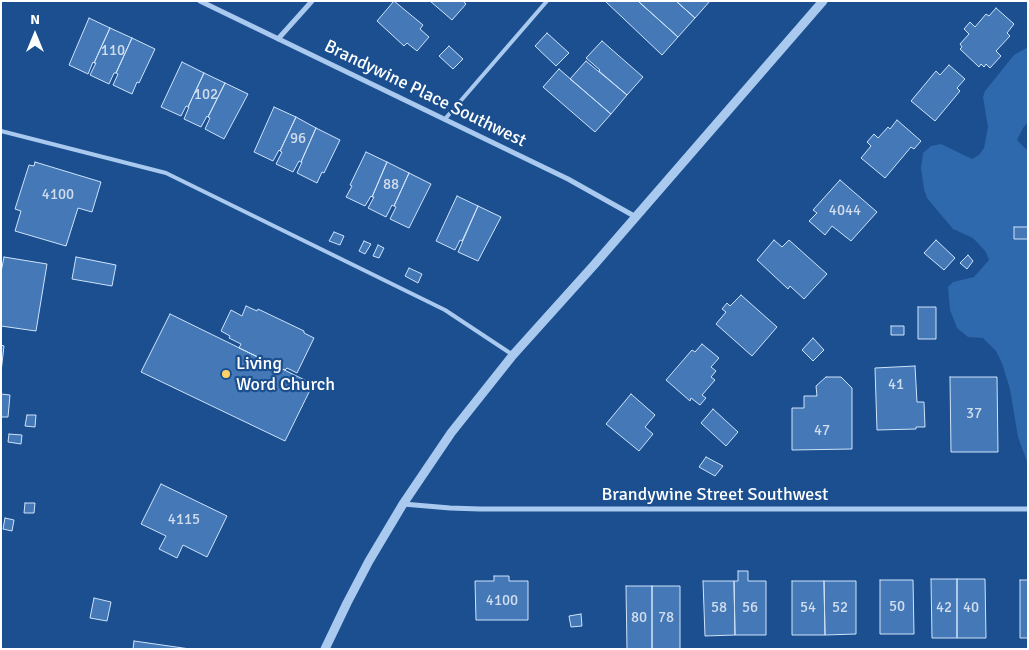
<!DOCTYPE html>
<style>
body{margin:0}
#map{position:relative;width:1029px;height:650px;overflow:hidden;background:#1b4f8f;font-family:Signika,sans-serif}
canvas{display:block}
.frame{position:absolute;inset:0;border:2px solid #fff;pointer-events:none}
.north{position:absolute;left:10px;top:10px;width:50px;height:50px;-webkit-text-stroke:4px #1b4f8f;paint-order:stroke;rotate:0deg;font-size:14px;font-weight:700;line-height:20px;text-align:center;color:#fff}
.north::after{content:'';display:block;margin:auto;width:18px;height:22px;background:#fff;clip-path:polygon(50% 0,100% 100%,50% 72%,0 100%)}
</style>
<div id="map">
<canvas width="1029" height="650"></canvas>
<div class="frame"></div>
<div class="north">N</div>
</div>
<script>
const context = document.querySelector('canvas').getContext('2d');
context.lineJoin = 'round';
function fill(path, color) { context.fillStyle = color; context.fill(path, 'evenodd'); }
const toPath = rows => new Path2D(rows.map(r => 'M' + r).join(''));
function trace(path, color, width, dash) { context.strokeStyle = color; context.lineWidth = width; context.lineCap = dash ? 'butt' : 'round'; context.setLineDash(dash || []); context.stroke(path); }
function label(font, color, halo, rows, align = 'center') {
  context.font = font + ' Signika,sans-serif'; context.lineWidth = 4.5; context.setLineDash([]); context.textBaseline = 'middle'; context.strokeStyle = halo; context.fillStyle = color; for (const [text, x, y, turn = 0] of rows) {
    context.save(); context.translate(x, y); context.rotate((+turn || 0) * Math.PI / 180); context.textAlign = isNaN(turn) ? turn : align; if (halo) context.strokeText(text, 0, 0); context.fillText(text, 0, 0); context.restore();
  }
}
const green = toPath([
 [1028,47,1028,122,1023,128,1017,140,1028,151,1028,227,1014,227,1014,239,1028,239,1028,464,1018,437,1010,389,1002,363,996,351,983,338,968,337,957,328,950,310,948,287,953,282,974,277,989,260,986,252,973,238,953,229,927,198,924,189,921,168,923,153,931,146,941,144,972,159,979,155,984,148,988,127,983,97,985,91,1014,55]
]);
const building = toPath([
 [394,1,423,25,420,29,429,37,417,51,407,43,404,46,377,21,394,1],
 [430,1,463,1,466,4,452,20,430,1],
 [605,1,638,1,678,37,662,55,605,1],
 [640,1,676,1,695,18,678,37,639,2,640,1],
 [676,1,710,1,695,18,676,1],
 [996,8,1014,24,1007,33,1010,36,996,51,1001,56,990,68,986,64,984,67,981,64,979,67,960,49,962,47,960,44,969,34,964,29,970,22,975,27,986,14,989,16,996,8],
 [89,18,110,28,94,63,93,62,88,74,69,65,89,18],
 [110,28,132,38,116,73,114,73,109,84,90,75,96,63,94,63,110,28],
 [547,33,569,53,556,66,535,46,547,33],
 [132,38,155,49,139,83,137,82,132,94,113,85,118,74,116,73,132,38],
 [602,41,643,77,627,95,599,71,600,70,586,58,602,41],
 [449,46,463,59,453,69,439,56,449,46],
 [586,61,627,95,611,114,570,79,586,61],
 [182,62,204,73,188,107,186,106,181,116,161,107,182,62],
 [949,65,965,79,957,88,960,91,935,121,911,101,936,71,940,75,949,65],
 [559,69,611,114,595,132,543,87,559,69],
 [204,73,225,83,208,117,207,116,201,127,184,119,189,107,188,107,204,73],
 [225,83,248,94,224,139,205,129,210,118,208,117,225,83],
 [274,107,296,117,280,151,279,150,273,161,254,152,274,107],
 [296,117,316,128,301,162,299,161,293,172,276,164,282,152,280,151,296,117],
 [897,120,921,141,914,149,911,147,885,178,861,158,871,146,867,142,874,134,878,138,888,127,890,129,897,120],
 [316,128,340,140,324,173,322,172,317,183,297,173,302,162,301,162,316,128],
 [366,152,387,162,372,197,371,196,365,206,346,197,352,186,350,185,366,152],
 [35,162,101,182,92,212,78,208,66,246,15,231,21,211,15,209,29,165,34,166,35,162],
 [387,162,409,173,394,206,392,205,386,217,368,208,374,197,372,197,387,162],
 [409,173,431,184,409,228,390,219,396,207,394,206,409,173],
 [840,180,877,212,851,241,832,226,825,235,809,221,817,213,813,210,840,180],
 [457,196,478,206,462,241,460,240,455,250,436,241,457,196],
 [478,206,501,217,478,261,458,252,478,206],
 [1014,227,1028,227,1028,239,1014,239,1014,227],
 [334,232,344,236,340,245,329,241,334,232],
 [774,240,782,247,789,240,827,274,804,299,790,286,788,289,757,260,774,240],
 [936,240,955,258,944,270,924,253,936,240],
 [364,241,371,244,365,254,359,251,364,241],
 [378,245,384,248,379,258,373,256,378,245],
 [968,255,973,261,967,269,960,263,968,255],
 [4,257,47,264,36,331,1,326,1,272,4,257],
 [76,257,116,265,112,286,72,279,76,257],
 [409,268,422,274,418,283,405,276,409,268],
 [741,295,777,327,752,356,716,324,726,312,722,309,727,303,730,306,741,295],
 [246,306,257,311,258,309,304,331,304,333,314,338,297,373,287,368,285,370,239,348,241,344,229,338,230,336,221,331,231,310,242,316,246,306],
 [918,307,936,307,936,339,918,339,918,307],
 [170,314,313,384,285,441,141,372,170,314],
 [891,326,904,326,904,335,891,335,891,326],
 [813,338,824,350,813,361,802,350,813,338],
 [702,344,719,358,711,367,716,371,711,377,715,380,702,395,706,398,700,405,691,398,690,401,666,380,692,350,695,352,702,344],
 [1,345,4,346,1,372,1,345],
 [915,366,917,402,924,402,925,427,916,427,916,429,877,430,875,368,915,366],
 [826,377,841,377,852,388,852,449,792,450,792,408,804,408,804,396,817,396,816,386,826,377],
 [950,377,997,377,998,452,951,452,950,377],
 [1,394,10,395,8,417,1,417,1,394],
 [631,394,655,415,645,427,653,434,639,451,606,424,631,394],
 [713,409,738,432,726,446,701,423,713,409],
 [27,415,36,415,35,427,25,426,27,415],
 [9,434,22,435,21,444,8,442,9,434],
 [706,457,723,466,715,476,699,467,706,457],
 [161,484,227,516,207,557,183,545,177,558,159,549,166,536,141,524,161,484],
 [25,503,35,503,34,513,24,513,25,503],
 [5,518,14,520,12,531,3,529,5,518],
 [738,571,748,571,748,581,766,581,766,635,735,635,734,581,738,581,738,571],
 [494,576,509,576,509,581,528,581,528,620,476,620,475,581,494,581,494,576],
 [931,579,957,579,957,638,932,638,931,579],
 [957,579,985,579,986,638,957,638,957,579],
 [880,580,913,580,914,634,880,634,880,580],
 [1020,580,1028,580,1028,638,1020,638,1020,580],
 [703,581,734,581,735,635,705,636,703,581],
 [792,581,824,581,825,635,792,635,792,581],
 [824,581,856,581,856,634,825,635,824,581],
 [626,586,652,586,652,649,627,649,626,586],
 [652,586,680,586,680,649,652,649,652,586],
 [94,598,111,602,107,621,90,618,94,598],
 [581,614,582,626,571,627,569,616,581,614],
 [134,641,190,649,133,649,134,641]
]);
const service = toPath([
 [445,119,547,1],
 [1,131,166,173,445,310,513,355]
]);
const minor = toPath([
 [200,1,568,179,636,217],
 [278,39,312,1],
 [403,504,450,508,480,509,1028,509]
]);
const tertiary = toPath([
 [325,649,347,603,369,561,403,504,451,433,513,355,594,265,823,1]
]);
const markers = [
 [226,374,5,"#ffd166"]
];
const numberNames = [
 ["110",113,51],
 ["102",206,95],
 ["96",298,139],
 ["88",391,185],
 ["4100",58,195],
 ["4044",845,211],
 ["41",896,385],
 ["37",974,414],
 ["47",822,431],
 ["4115",184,520],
 ["4100",502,601],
 ["50",897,607],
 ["58",719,608],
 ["56",750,608],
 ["54",808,608],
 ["52",840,608],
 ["42",944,608],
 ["40",971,608],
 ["80",639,618],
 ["78",666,618]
];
const streetNames = [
 ["Brandywine Place Southwest",425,94,26],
 ["Brandywine Street Southwest",715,495]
];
const poiNames = [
 ["Living",236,364],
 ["Word Church",236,385]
];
fill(green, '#2e69ad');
fill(building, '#4478b7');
trace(building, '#cfe3fa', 1);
trace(service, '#a9c9ee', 4);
trace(minor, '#a9c9ee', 5);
trace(tertiary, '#a9c9ee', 9);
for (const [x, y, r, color] of markers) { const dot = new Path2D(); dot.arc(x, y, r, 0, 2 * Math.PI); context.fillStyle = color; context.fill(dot); trace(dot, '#1b4f8f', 2); }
label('15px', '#d0dded', null, numberNames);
label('18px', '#fff', '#1b4f8f', streetNames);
label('18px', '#fff', '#1b4f8f', poiNames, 'left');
</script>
